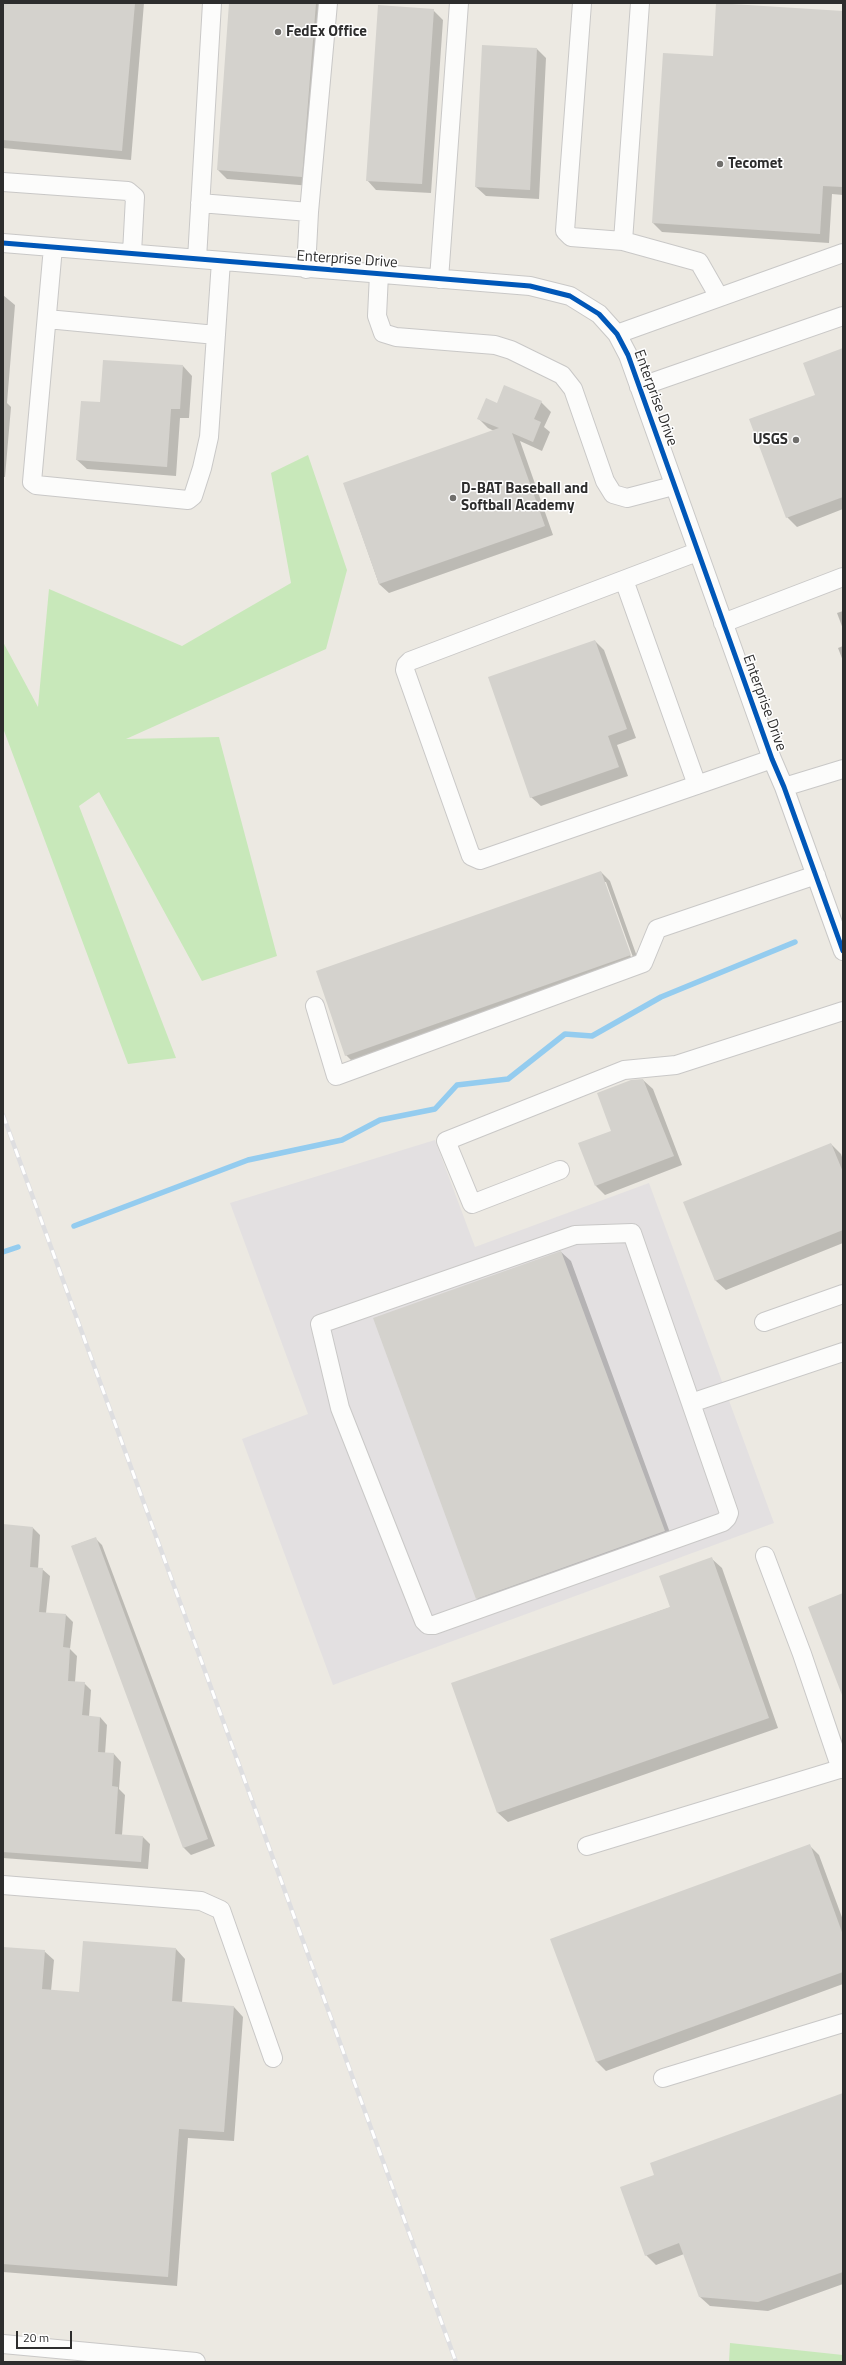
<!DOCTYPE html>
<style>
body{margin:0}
#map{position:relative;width:846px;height:2365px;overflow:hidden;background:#ece9e2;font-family:"Titillium Web",sans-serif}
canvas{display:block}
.frame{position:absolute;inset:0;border:4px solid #2d2d2d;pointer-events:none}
.scale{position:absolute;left:16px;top:2331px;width:56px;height:18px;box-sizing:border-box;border:2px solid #2d2d2d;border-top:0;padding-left:5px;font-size:12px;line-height:14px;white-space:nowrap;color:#2d2d2d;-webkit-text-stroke:3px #fff;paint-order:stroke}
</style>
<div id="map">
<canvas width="846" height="2365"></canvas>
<div class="frame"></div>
<div class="scale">20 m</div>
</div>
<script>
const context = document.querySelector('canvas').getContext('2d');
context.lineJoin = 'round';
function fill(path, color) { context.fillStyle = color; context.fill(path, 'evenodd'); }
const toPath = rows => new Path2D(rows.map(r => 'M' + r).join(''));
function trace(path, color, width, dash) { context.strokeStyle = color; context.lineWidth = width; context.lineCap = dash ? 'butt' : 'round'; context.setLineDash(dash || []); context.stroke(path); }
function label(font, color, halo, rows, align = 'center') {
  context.font = font + ' "Titillium Web",sans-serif'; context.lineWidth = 3; context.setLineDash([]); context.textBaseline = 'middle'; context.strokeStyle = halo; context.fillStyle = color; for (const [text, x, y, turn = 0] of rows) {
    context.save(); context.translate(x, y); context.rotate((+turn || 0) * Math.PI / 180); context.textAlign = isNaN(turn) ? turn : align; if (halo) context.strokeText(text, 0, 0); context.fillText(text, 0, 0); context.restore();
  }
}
const industrial = toPath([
 [435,1140,475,1247,649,1183,774,1523,333,1685,242,1439,308,1414,230,1203]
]);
const green = toPath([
 [308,455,347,570,326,649,126,739,219,737,277,956,202,981,99,792,79,806,176,1058,128,1064,3,728,3,642,38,707,49,589,182,646,291,583,271,473],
 [730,2343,843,2355,843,2362,729,2362]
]);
const shadow = toPath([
 [3,3,144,3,131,160,3,148],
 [230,3,325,3,311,186,227,179,218,170],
 [433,10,443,20,431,193,376,190,367,180],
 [843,12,843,195,832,194,829,243,662,232,653,223,714,57],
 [536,48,546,58,539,199,486,196,476,187],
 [3,295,15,305,7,403,11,407,5,477,3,477],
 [843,349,843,509,797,527,787,517,817,395],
 [183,366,192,376,189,418,180,418,176,476,87,469,77,460,101,403],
 [541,402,551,412,544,427,550,432,542,451,520,441,553,535,389,593,379,584,344,484,494,431,488,428,479,419,497,404],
 [843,611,843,629,837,613],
 [595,641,604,650,636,738,617,745,628,776,541,806,531,797],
 [843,646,843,661,838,648],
 [601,872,610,881,640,965,356,1065,346,1055],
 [604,882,606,882,634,960,632,960],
 [643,1080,653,1089,682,1165,605,1195,596,1186,613,1131],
 [831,1144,841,1154,843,1160,843,1243,726,1290,716,1281,685,1203],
 [561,1252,571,1261,673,1541,487,1608,477,1598],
 [3,1525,33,1528,40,1535,38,1569,42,1569,50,1576,46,1613,66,1615,73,1622,70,1649,77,1656,75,1682,84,1683,91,1690,89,1717,100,1717,107,1725,105,1754,114,1754,121,1762,119,1789,125,1795,122,1835,143,1837,150,1844,148,1869,3,1858],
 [95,1538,102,1545,215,1846,191,1855,184,1848,72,1546],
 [712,1559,722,1568,778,1728,508,1822,498,1813,453,1684,671,1607],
 [809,1845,819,1855,843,1920,843,1984,606,2071,596,2061],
 [3,1948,44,1951,54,1960,51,1991,80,1993,176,1949,185,1959,182,2003,234,2007,243,2017,234,2141,188,2138,177,2286,3,2272],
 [843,2094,843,2284,768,2311,710,2306,700,2297,684,2254,656,2265,646,2255,655,2175]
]);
const stream = toPath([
 [74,1226,248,1160,342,1140,380,1120,435,1109,457,1085,508,1079,565,1034,592,1036,661,997,795,942],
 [3,1252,18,1247]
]);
const building = toPath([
 [3,3,135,3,122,151,3,140],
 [229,3,316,3,302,177,217,170],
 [716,3,843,11,843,187,823,186,820,234,652,223,663,53,713,56],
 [378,5,434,9,422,184,366,181],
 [482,45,537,48,530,190,475,187],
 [843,348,843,497,786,518,749,419,815,395,803,363],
 [103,360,183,365,180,409,171,409,167,467,76,460,81,401,100,402],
 [504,385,542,401,534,419,541,422,533,442,512,433,545,526,379,584,343,483,499,428,477,419,486,398,497,403],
 [595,640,627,729,608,736,619,767,530,798,488,677],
 [601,871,631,955,345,1056,316,971],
 [643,1079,674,1156,595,1186,578,1143,611,1131,597,1093,631,1080],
 [831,1143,843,1172,843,1230,715,1281,683,1202],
 [561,1251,665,1531,476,1599,373,1318],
 [3,1524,33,1527,30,1567,43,1568,39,1612,66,1614,63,1647,70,1648,68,1681,85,1682,82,1715,100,1717,98,1752,114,1753,112,1786,118,1787,115,1834,143,1836,141,1862,3,1852],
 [96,1537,208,1839,183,1848,71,1546],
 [712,1557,769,1718,497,1813,451,1683,670,1607,659,1576],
 [843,1593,843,1694,842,1695,808,1607],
 [810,1844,843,1935,843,1972,596,2062,550,1939],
 [83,1941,176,1948,172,2001,234,2006,224,2132,179,2129,168,2277,3,2264,3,1947,45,1950,42,1989,79,1992],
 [843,2093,843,2272,758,2302,699,2297,679,2243,645,2256,620,2187,654,2175,650,2163]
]);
const minor = toPath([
 [582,3,565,231,571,237,623,241,699,262,719,297],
 [3,182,128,191,135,197,132,253],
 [200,203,309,212],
 [623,241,640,3],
 [3,243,530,286,570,296,599,314,617,334,628,355,772,759,784,787,843,951],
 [53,247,32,482,36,485,188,500,193,496,202,468,209,437,221,261],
 [197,259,212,3],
 [306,269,309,212,328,3],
 [379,274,377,316,383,333,396,337,495,345,511,350,562,375,573,389,605,481,613,494,627,498,673,486],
 [439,279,459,3],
 [47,319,216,335],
 [617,334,843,253],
 [639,387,843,316],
 [697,552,410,661,406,665,405,670,471,856,480,860,772,759],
 [624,580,697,785],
 [723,623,843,577],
 [784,787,843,769],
 [315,1006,336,1076,643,963,657,929,816,875],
 [560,1170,472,1204,446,1141,624,1070,676,1065,843,1011],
 [632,1233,729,1513,727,1518,723,1522,434,1625,428,1625,424,1621,340,1408,320,1324,575,1235,632,1233],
 [764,1322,843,1294],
 [691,1403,843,1352],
 [765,1556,802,1654,841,1769],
 [587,1846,843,1768],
 [3,1885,201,1901,221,1910,273,2058],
 [663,2078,843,2023],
 [3,2344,196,2362]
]);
const rail = toPath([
 [3,1115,456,2362]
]);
const cycleway = toPath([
 [3,243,530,286,570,296,599,314,617,334,628,355,772,759,784,787,843,951]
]);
const markers = [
 [278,32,4,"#706f6c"],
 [720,164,4,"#706f6c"],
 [796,440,4,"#706f6c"],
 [453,498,4,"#706f6c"]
];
const poiNames = [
 ["FedEx Office",286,32],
 ["Tecomet",728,164],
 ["USGS",788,440,"right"],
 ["D-BAT Baseball and",461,489],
 ["Softball Academy",461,506]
];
const streetNames = [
 ["Enterprise Drive",347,260,4],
 ["Enterprise Drive",655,398,70],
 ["Enterprise Drive",764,703,70]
];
fill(industrial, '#e3e0e1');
fill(green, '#c8e8ba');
fill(shadow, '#0003');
trace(stream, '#94ccef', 5.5);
fill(building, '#d4d2cd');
trace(minor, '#c9c8c7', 20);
trace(minor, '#fcfcfb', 18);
trace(rail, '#dedee0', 4.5);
trace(rail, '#fff', 3, [9]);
trace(cycleway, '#0057b8', 5);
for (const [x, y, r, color] of markers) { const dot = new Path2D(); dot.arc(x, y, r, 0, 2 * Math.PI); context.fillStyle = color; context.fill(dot); trace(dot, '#fff', 1.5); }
label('bold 15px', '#2d2d2d', '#fff', poiNames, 'left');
label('15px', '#2d2d2d', '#fff', streetNames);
</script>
